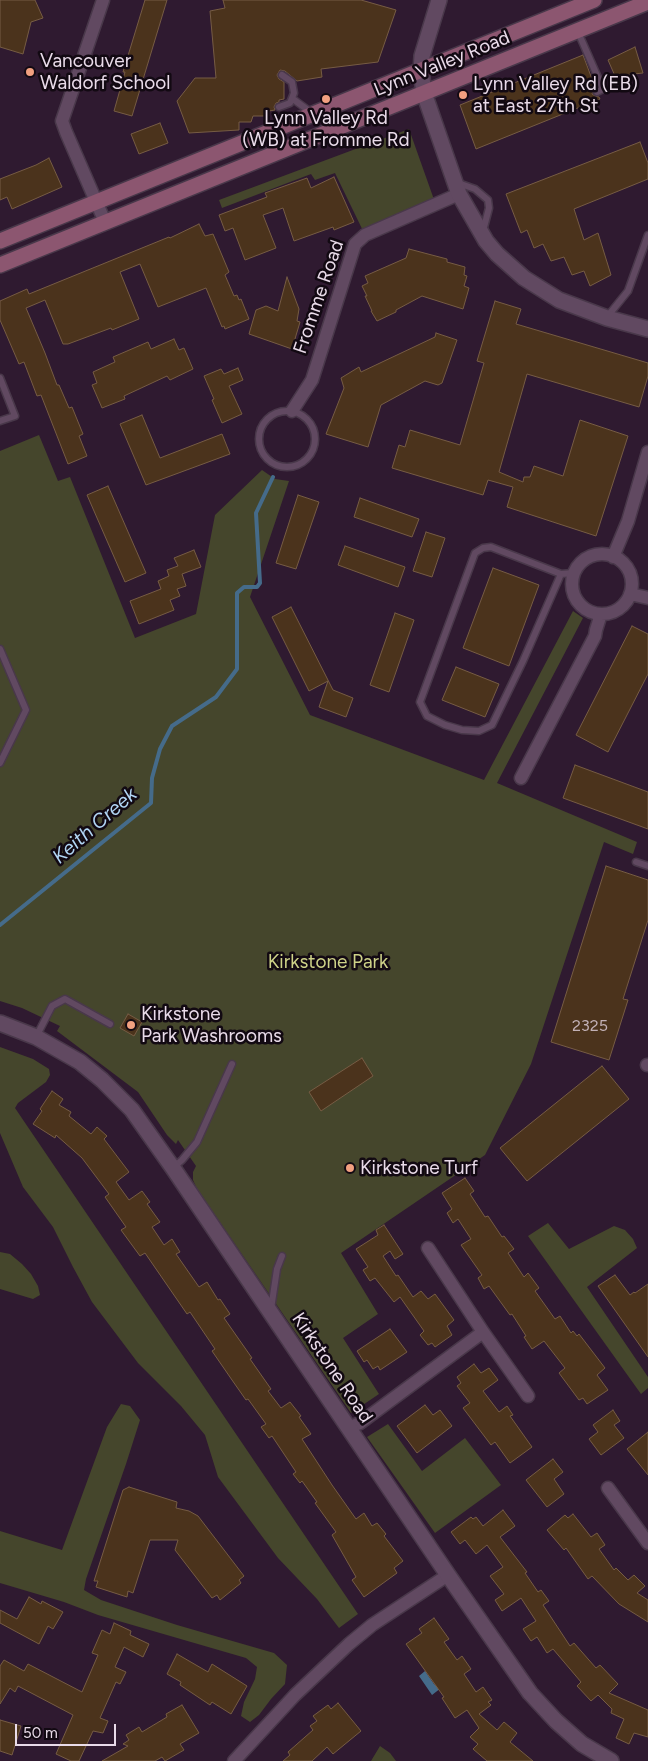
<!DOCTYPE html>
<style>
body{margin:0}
#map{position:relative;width:648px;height:1761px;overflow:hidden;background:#2f1a30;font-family:Figtree,sans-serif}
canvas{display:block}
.scale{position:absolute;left:15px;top:1724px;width:101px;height:22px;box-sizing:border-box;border:2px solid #e9dbe9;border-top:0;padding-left:6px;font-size:15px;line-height:18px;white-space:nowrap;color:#e9dbe9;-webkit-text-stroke:4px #120912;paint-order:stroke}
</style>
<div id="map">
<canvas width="648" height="1761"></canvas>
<div class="scale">50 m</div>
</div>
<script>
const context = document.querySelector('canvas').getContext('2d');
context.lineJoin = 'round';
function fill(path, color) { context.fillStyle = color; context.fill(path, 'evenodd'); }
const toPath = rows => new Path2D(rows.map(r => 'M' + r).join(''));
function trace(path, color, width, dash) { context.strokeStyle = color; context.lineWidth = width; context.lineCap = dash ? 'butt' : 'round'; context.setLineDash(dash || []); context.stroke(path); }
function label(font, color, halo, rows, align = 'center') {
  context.font = font + ' Figtree,sans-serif'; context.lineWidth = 5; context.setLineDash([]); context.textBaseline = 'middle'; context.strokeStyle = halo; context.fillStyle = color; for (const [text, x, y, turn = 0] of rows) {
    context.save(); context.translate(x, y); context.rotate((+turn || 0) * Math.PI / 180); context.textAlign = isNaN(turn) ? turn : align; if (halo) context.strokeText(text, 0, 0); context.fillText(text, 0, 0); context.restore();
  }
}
const green = toPath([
 [409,129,437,208,366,237,335,173,315,180,311,174,222,208,219,200],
 [39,435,58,481,70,477,135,638,196,614,215,515,262,470,275,479,289,481,250,597,310,715,484,780,573,611,583,618,497,783,637,842,633,854,604,842,531,1064,485,1155,341,1253,378,1314,343,1338,379,1394,351,1413,197,1189,193,1180,193,1172,196,1166,178,1140,176,1144,167,1135,138,1092,57,1031,60,1026,22,1008,0,1001,0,451],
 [0,1047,33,1059,49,1069,50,1075,46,1082,18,1103,15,1108,358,1614,339,1628,317,1599,278,1558,218,1477,205,1435,181,1406,138,1363,92,1302,73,1267,53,1227,23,1187,0,1133],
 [548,1223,569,1249,614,1226,625,1230,633,1239,637,1248,587,1287,648,1377,648,1388,641,1394,528,1236],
 [0,1252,10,1254,22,1264,31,1274,38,1286,40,1295,33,1299,0,1289],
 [121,1404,130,1406,140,1420,126,1464,86,1579,84,1590,101,1600,177,1625,274,1653,287,1665,285,1684,271,1699,259,1715,250,1722,241,1716,244,1702,255,1679,257,1667,246,1658,98,1615,64,1602,0,1583,0,1531,62,1550,107,1427],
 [388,1424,422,1471,465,1438,501,1485,435,1533,367,1437],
 [380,1746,390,1753,396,1761,371,1761]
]);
const water = toPath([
 [425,1671,434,1684,441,1688,432,1695,419,1676]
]);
const stream = toPath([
 [0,925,151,803,152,778,160,749,172,726,216,697,237,669,237,593,244,587,257,587,260,583,256,513,273,477]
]);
const building = toPath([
 [0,0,35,0,43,18,31,22,23,54,0,47,0,0],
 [145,0,167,0,132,116,114,111,125,72,123,72,145,0],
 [223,0,361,0,396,10,378,62,321,69,322,77,297,81,285,71,280,70,277,75,279,79,284,82,284,99,279,100,279,102,276,103,274,107,275,110,269,111,269,116,253,116,251,122,239,122,239,130,189,133,177,101,195,78,216,78,210,11,225,8,223,0],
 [635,47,643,73,615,76,608,60,635,47],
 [583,55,595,87,593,90,592,94,595,96,599,97,600,99,476,149,460,105,583,55],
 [160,123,168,143,139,154,131,134,160,123],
 [640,142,648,163,648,179,574,209,584,240,598,233,611,275,590,286,584,271,572,275,564,257,551,261,543,244,534,248,527,230,521,233,506,194,640,142],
 [49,158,62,187,12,209,7,197,0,200,0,179,36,165,49,158],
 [334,177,354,222,334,230,333,227,294,241,283,208,263,215,276,248,245,260,233,228,225,231,219,215,267,197,265,193,307,178,311,188,334,177],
 [199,224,205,236,213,234,229,272,225,275,234,296,237,295,239,300,241,299,249,319,225,329,224,326,222,327,206,288,158,307,140,264,120,272,139,319,112,330,111,328,68,344,63,344,45,300,26,308,45,353,57,385,59,385,69,408,72,407,83,434,79,436,87,456,68,464,41,395,37,396,24,362,19,364,0,320,0,301,27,289,29,294,169,237,170,238,199,224],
 [409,249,447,259,447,262,465,267,464,275,467,276,464,286,469,288,463,309,422,296,396,310,396,312,377,321,371,311,372,311,365,296,367,296,362,286,368,283,365,276,406,258,409,249],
 [287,277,299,309,297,321,300,322,292,349,249,334,256,310,266,306,278,311,287,277],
 [495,301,521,309,516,324,648,363,648,376,639,407,527,374,499,472,523,482,524,477,530,477,534,466,563,476,580,420,628,436,596,536,507,507,513,487,488,480,483,495,392,468,399,445,405,447,410,430,460,445,484,363,477,361,495,301],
 [436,333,457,340,442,383,438,385,425,381,381,405,368,447,326,434,344,388,341,378,359,367,361,372,435,337,436,333],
 [174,339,179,350,184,348,193,369,170,380,167,376,124,396,125,399,102,408,92,385,97,383,93,372,115,362,113,357,148,342,151,349,174,339],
 [238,368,243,380,229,386,242,414,222,423,212,400,214,399,204,376,221,369,224,374,238,368],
 [142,415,160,458,222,434,230,454,146,485,120,424,142,415],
 [108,486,146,573,125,582,87,495,108,486],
 [298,495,319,502,296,569,276,563,298,495],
 [360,498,419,519,412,537,354,517,360,498],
 [426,532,445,538,432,577,413,571,426,532],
 [345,546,405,567,398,587,338,565,345,546],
 [194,550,201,567,182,574,186,586,177,589,180,596,170,600,174,610,139,624,130,601,161,589,158,581,169,576,167,570,178,566,174,558,194,550],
 [493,568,539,585,509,666,463,648,493,568],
 [291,607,333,690,353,698,346,717,319,707,328,681,309,691,272,617,291,607],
 [395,613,414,620,389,692,370,685,395,613],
 [632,626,648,634,648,674,608,752,576,735,632,626],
 [456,667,499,684,485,717,442,700,456,667],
 [575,765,648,792,648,829,563,798,575,765],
 [606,866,648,880,648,920,623,999,628,1000,609,1060,551,1042,606,866],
 [128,1014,142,1022,134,1036,120,1028,128,1014],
 [362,1058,373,1076,321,1111,309,1092,362,1058],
 [602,1066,629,1099,527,1181,500,1148,602,1066],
 [52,1091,63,1099,59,1105,71,1112,69,1116,91,1134,97,1127,107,1136,104,1139,129,1172,116,1182,129,1200,142,1191,150,1202,147,1204,160,1222,152,1227,164,1245,172,1239,180,1252,176,1254,199,1287,207,1282,218,1300,220,1299,230,1314,224,1318,252,1358,250,1359,271,1389,268,1391,281,1408,290,1402,301,1416,299,1417,311,1434,302,1439,332,1485,356,1519,364,1513,372,1526,377,1523,386,1534,384,1536,403,1561,394,1568,397,1573,364,1597,352,1580,356,1577,332,1535,336,1532,315,1503,317,1502,302,1481,300,1483,293,1474,296,1472,272,1436,269,1438,261,1427,266,1424,248,1399,246,1400,232,1380,212,1351,215,1349,190,1312,187,1314,145,1253,140,1256,121,1230,126,1227,105,1197,109,1194,82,1158,56,1135,55,1138,33,1124,42,1111,40,1109,52,1091],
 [465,1178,474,1191,470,1194,485,1217,488,1216,502,1237,504,1236,514,1249,508,1253,524,1277,528,1273,539,1288,535,1291,555,1319,560,1316,571,1333,573,1331,577,1336,579,1334,605,1368,597,1375,608,1390,587,1404,583,1398,579,1400,559,1373,565,1368,544,1341,532,1349,524,1337,526,1336,512,1314,510,1315,489,1286,484,1289,478,1278,482,1275,461,1245,471,1239,458,1219,453,1223,447,1213,452,1209,442,1193,465,1178],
 [384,1225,403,1254,395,1259,390,1251,383,1256,396,1276,398,1275,413,1297,421,1291,428,1299,435,1294,454,1320,447,1326,452,1335,435,1347,432,1343,428,1345,420,1335,424,1331,400,1297,394,1302,375,1278,370,1281,363,1270,368,1267,356,1249,378,1235,376,1230,384,1225],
 [615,1275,630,1295,634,1292,635,1293,648,1284,648,1357,598,1286,615,1275],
 [390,1329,407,1352,380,1370,378,1366,373,1369,367,1360,364,1362,357,1351,390,1329],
 [474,1364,481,1373,489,1368,498,1380,483,1391,499,1412,507,1406,513,1415,510,1416,532,1447,510,1463,495,1442,491,1445,463,1408,470,1403,457,1386,461,1383,457,1377,474,1364],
 [425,1405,433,1415,440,1410,452,1426,417,1453,397,1426,425,1405],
 [613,1410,620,1421,614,1425,624,1438,601,1455,589,1439,598,1432,593,1425,613,1410],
 [648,1432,648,1475,627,1449,648,1432],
 [553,1459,563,1472,554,1479,564,1494,547,1507,526,1480,553,1459],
 [129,1487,177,1502,176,1508,189,1511,198,1516,244,1576,239,1580,241,1583,220,1600,217,1595,212,1598,175,1550,178,1540,150,1540,133,1593,128,1591,127,1597,96,1587,98,1581,94,1581,123,1490,129,1487],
 [503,1510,515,1526,500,1537,527,1572,525,1573,538,1592,541,1590,549,1601,543,1605,570,1646,574,1643,596,1668,600,1665,618,1684,609,1693,648,1710,648,1737,634,1733,629,1744,616,1738,624,1719,611,1713,612,1709,598,1695,591,1701,577,1686,581,1682,553,1649,547,1653,537,1637,531,1641,523,1629,536,1621,521,1598,502,1611,495,1600,504,1594,490,1576,503,1567,487,1545,476,1554,465,1540,460,1544,451,1532,471,1517,473,1519,476,1517,483,1526,503,1510],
 [573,1514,591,1537,597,1533,605,1545,599,1549,614,1570,616,1568,628,1580,634,1575,645,1586,637,1593,648,1600,648,1622,619,1604,592,1576,588,1579,566,1548,564,1550,547,1530,565,1515,568,1518,573,1514],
 [29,1597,41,1604,42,1601,63,1612,53,1629,48,1626,39,1644,0,1623,0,1610,17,1619,29,1597],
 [434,1618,449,1639,444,1642,457,1660,462,1656,471,1669,464,1674,476,1692,483,1687,492,1700,488,1702,491,1705,479,1714,497,1730,504,1722,517,1733,510,1742,533,1761,487,1761,473,1749,478,1744,470,1737,479,1728,467,1710,455,1718,442,1698,444,1697,406,1644,422,1633,419,1629,434,1618],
 [114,1623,131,1631,130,1635,149,1644,143,1657,124,1647,115,1667,126,1672,120,1684,116,1682,100,1718,108,1721,103,1733,93,1731,79,1761,71,1761,56,1754,73,1715,18,1686,15,1692,10,1688,0,1704,0,1666,4,1660,24,1671,28,1664,82,1692,98,1655,92,1653,102,1630,110,1634,114,1623],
 [177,1654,208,1672,212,1664,247,1686,231,1714,212,1702,210,1705,180,1685,181,1682,167,1674,177,1654],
 [338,1703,361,1731,333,1754,327,1747,312,1761,283,1761,290,1755,288,1752,313,1730,310,1726,317,1721,313,1716,328,1705,331,1709,338,1703],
 [182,1705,199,1733,180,1744,184,1750,165,1761,162,1757,155,1761,102,1761,128,1746,123,1744,129,1740,126,1735,139,1727,142,1732,167,1717,166,1714,182,1705],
 [0,1720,21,1726,12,1755,0,1751,0,1720]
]);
const service = toPath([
 [578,32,603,89,597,92],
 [293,99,312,113],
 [279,107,290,103,294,93,292,82,282,75],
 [458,183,475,189,488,200,489,208,483,231],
 [607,317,628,291,648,235],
 [0,378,15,416,0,421],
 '259 439a28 28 0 1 1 56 0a28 28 0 1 1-56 0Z',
 [561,574,523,661,492,725,479,731,462,730,445,725,427,716,420,702,475,553,483,548,491,547,561,574,574,573],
 [0,649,26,710,0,763],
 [636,862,648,866],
 [36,1037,52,1006,65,999,110,1024],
 [174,1167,182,1160,197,1142,232,1064],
 [271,1309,277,1269,282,1256]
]);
const minor = toPath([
 [103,0,62,121,66,132,105,222],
 [292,411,312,380,355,244,365,235,459,194],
 '572 584a30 30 0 1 1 60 0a30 30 0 1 1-60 0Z',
 [613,557,628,521,648,452],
 [630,594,648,598],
 [521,778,595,636,596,630,601,614],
 [647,1065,648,1065],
 [428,1248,483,1332,528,1396],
 [348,1428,360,1423,483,1332],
 [608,1488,648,1543],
 [234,1761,295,1695,349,1644,372,1625,448,1575]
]);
const tertiary = toPath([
 [439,0,422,56,421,71,424,93,459,194,486,241,497,254,524,278,559,300,607,318,648,329],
 [0,1023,36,1037,80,1062,102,1080,132,1110,173,1168,448,1575,530,1693,556,1721,582,1744,611,1761]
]);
const secondary = toPath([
 [0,241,594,0],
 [0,265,648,2]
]);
const markers = [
 [30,72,5,"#f2a080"],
 [463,95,5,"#f2a080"],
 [326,99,5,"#f2a080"],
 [131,1025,5,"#f2a080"],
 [350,1168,5,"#f2a080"]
];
const numberNames = [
 ["2325",590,1026]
];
const poiNames = [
 ["Vancouver",40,61],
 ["Waldorf School",40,83],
 ["Lynn Valley Rd (EB)",473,84],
 ["at East 27th St",473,106],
 ["Lynn Valley Rd",326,118,"center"],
 ["(WB) at Fromme Rd",326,140,"center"],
 ["Kirkstone",141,1014],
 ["Park Washrooms",141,1036],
 ["Kirkstone Turf",360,1168]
];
const streetNames = [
 ["Lynn Valley Road",442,64,-22],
 ["Fromme Road",319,297,-71],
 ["Kirkstone Road",332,1368,56]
];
const parkNames = [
 ["Kirkstone Park",328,962]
];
const waterNames = [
 ["Keith Creek",95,826,-41]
];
fill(green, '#45462c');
fill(water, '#456b8a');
trace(stream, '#456b8a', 4);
fill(building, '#4b331c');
trace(building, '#765c44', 1);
trace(service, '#49384a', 9);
trace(minor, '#49384a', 15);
trace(tertiary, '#49384a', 18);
trace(secondary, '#49384a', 18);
trace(service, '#614961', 6);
trace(minor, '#614961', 12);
trace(tertiary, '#614961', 15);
trace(secondary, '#8c5670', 15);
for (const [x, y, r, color] of markers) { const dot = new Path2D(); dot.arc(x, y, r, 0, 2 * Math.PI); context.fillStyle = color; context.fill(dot); trace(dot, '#120912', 2); }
label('16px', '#c2b1b6', null, numberNames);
label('19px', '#e9dbe9', '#120912', poiNames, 'left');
label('19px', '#e9dbe9', '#120912', streetNames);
label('19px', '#ced288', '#120912', parkNames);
label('italic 20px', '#b1d5f4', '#120912', waterNames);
</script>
